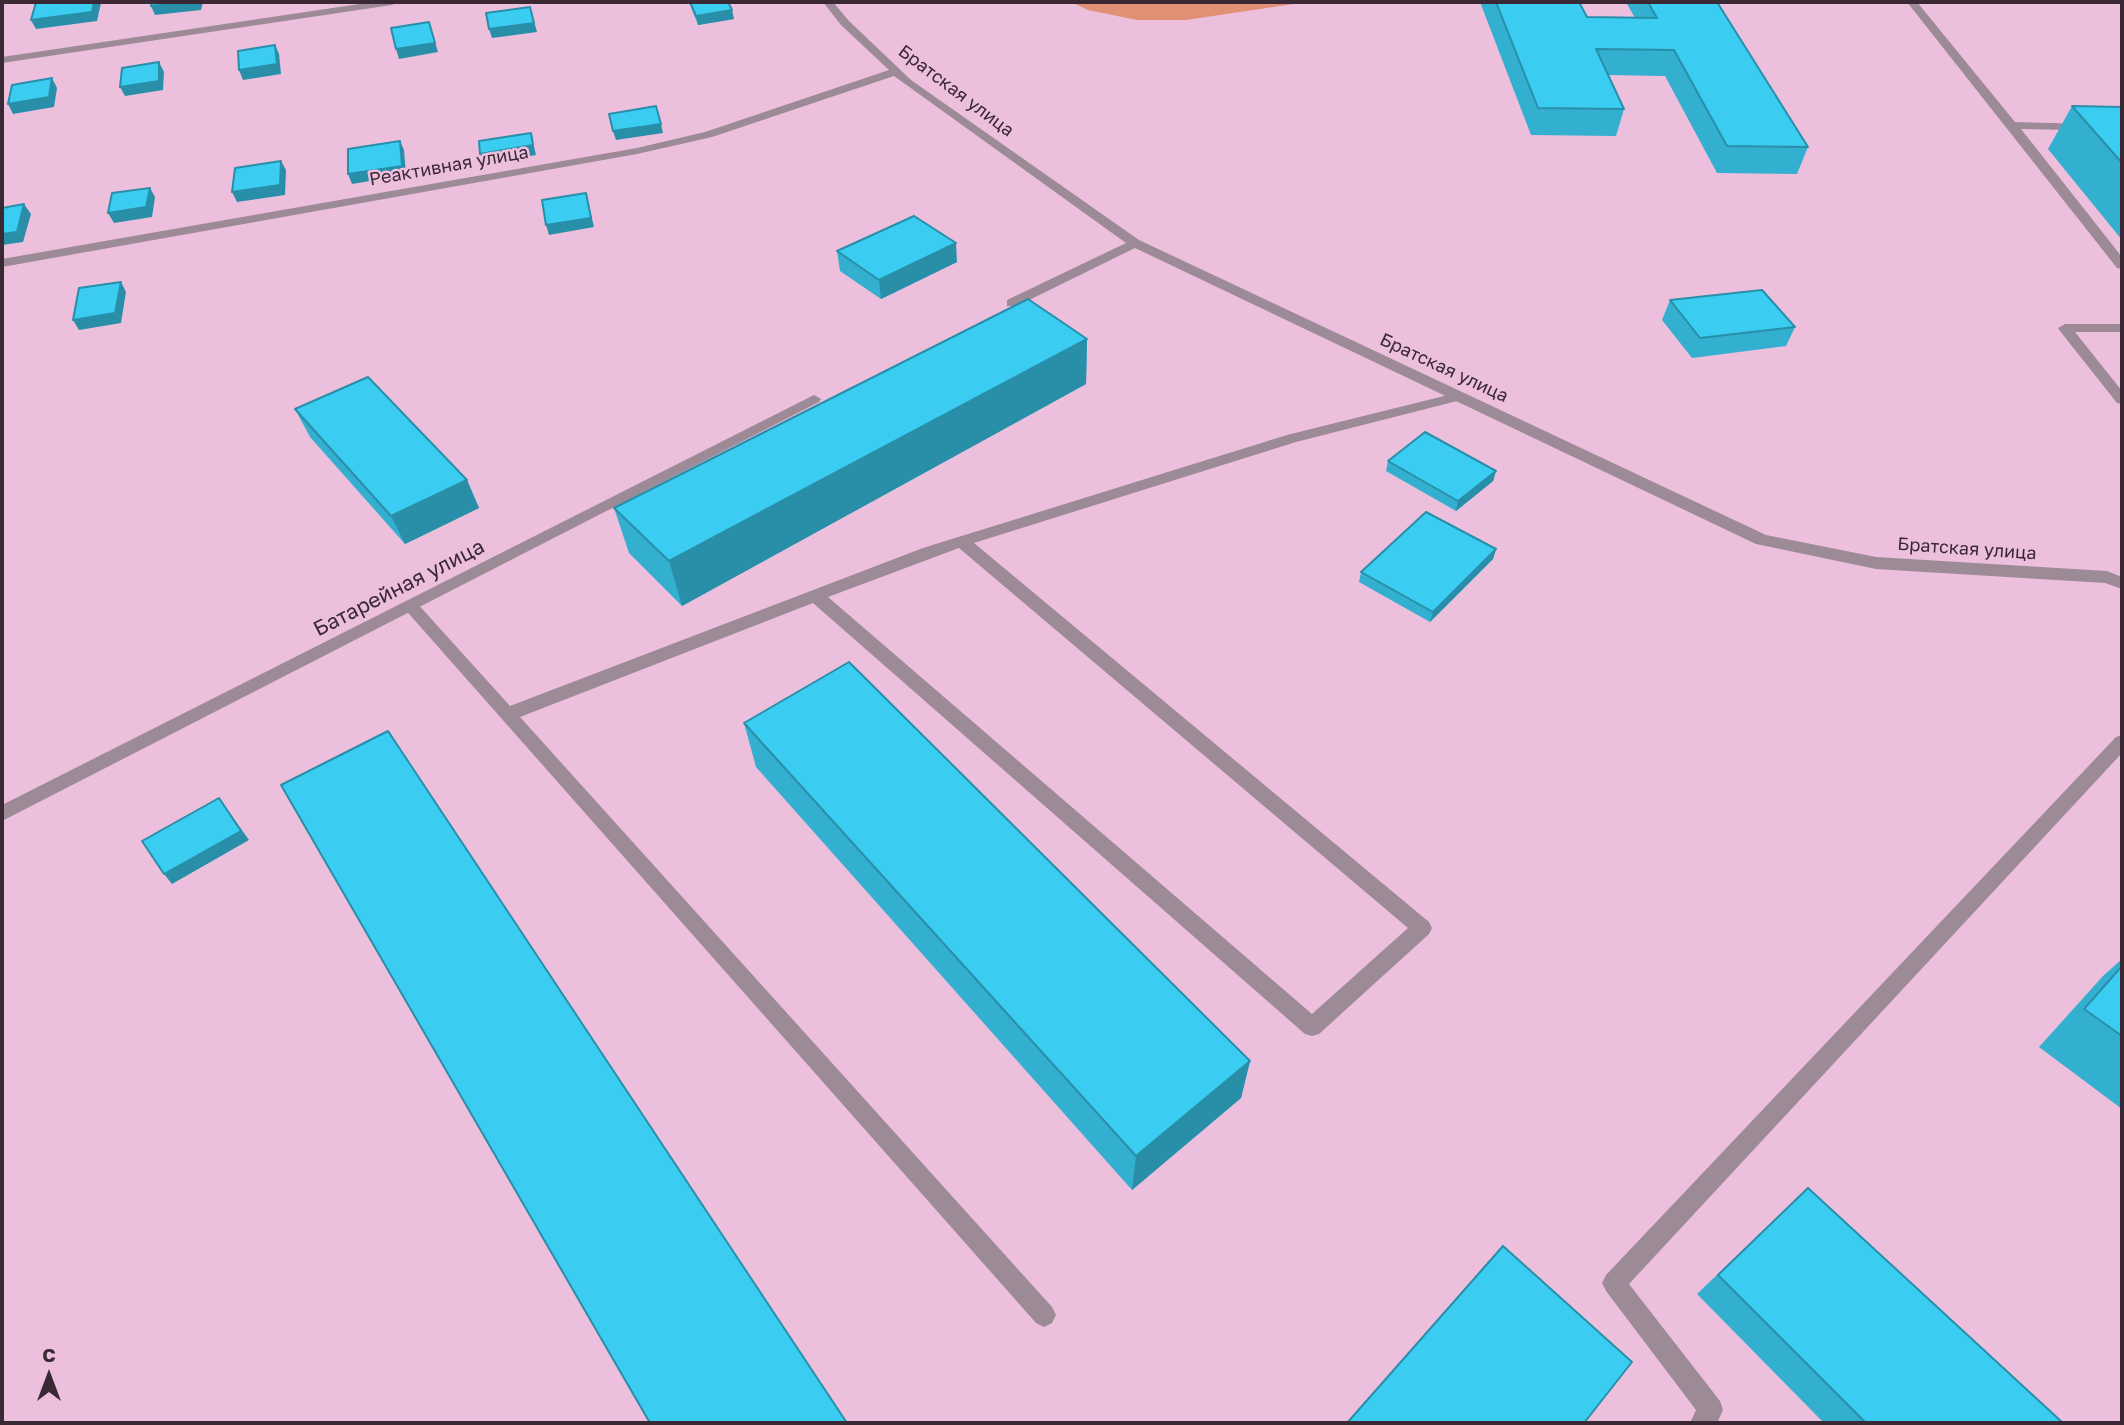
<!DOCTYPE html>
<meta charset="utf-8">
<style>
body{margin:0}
#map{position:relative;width:2124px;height:1425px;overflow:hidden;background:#ecbfdd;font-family:"Golos Text",sans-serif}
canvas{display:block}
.frame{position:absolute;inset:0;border:4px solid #3a2834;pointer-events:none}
.north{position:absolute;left:14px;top:1341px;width:70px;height:70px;-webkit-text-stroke:5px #ecbfdd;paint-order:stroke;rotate:0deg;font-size:19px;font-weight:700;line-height:28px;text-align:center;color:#3a2834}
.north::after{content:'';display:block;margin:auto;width:24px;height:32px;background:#3a2834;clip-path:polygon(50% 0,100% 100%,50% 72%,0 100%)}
</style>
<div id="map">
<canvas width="2124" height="1425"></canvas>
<div class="frame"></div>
<div class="north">С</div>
</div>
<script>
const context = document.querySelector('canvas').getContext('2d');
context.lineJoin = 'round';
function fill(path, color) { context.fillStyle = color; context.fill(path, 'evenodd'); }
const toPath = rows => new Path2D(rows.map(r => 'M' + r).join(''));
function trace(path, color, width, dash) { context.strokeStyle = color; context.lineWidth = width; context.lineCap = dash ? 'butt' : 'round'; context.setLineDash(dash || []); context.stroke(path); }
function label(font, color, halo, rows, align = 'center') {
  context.font = font + ' "Golos Text",sans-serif'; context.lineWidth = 5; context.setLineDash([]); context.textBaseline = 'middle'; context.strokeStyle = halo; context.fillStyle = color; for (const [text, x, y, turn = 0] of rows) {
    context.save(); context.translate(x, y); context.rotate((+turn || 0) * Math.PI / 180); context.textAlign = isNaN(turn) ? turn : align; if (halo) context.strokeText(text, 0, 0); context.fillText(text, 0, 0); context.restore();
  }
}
const green = toPath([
 [1071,2,1307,2,1186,20,1137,20,1088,10]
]);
const lane = toPath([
 [1907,2,1917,2,2015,122,2122,125,2122,131,2021,129,2122,257,2122,269,2117,268,1907,2],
 [2065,324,2122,324,2122,332,2075,332,2122,391,2122,404,2117,403,2060,331,2058,328,2065,324],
 [1460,392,1467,396,1465,399,1296,442,974,543,1429,922,1432,928,1429,934,1319,1034,1312,1036,1305,1034,813,603,520,717,1052,1307,1056,1315,1052,1323,1044,1327,1036,1323,402,606,404,602,416,602,510,706,923,548,1287,435,1460,392],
 [959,548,1408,928,1312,1014,828,597,959,548],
 [2122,735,2122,753,1629,1284,1720,1401,1723,1410,1717,1423,1690,1423,1696,1410,1606,1291,1602,1283,1606,1275,2116,737,2122,735]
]);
const street = toPath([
 [373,2,397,2,392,5,2,63,2,57,373,2],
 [823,2,833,2,849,21,911,80,1139,240,1766,535,1876,557,2107,571,2122,577,2122,589,2105,583,1876,569,1756,544,1135,248,1017,306,1007,306,1007,300,1126,243,894,76,712,137,637,154,2,267,2,259,637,148,705,132,889,70,841,25,823,2],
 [814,395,821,399,819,402,2,821,2,805,814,395]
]);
const wall = toPath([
 [689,2,728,2,734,19,698,25],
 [1480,2,1579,2,1587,17,1635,18,1626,2,1717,2,1808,147,1797,174,1717,173,1665,76,1608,75,1624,109,1616,136,1531,135],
 [2072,106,2122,107,2122,240,2048,149],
 [837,251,957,262,881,299,840,271],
 [1670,300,1795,327,1786,346,1692,358,1662,320],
 [1087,339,1086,384,682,606,629,553,614,508],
 [295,409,467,480,479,508,405,544,310,437],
 [1388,461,1496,471,1493,481,1456,511,1386,471],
 [1496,549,1493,559,1430,622,1359,582,1361,572],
 [744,723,1250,1061,1241,1098,1132,1190,756,767],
 [2122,959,2122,1109,2039,1047,2103,976],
 [1786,1209,2063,1423,1824,1423,1697,1294]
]);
const shadedWall = toPath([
 [94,2,100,2,101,3,97,21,36,29,31,20],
 [188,2,203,2,201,10,155,15,151,6],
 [530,7,537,32,492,38,489,29],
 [732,10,734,19,698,25,696,16],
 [429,22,438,52,399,59,396,49],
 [275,45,279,54,281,74,243,80,239,70],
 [159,62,164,72,163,90,125,96,120,87],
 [52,78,57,88,54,107,13,114,8,104],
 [661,124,663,133,616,140,613,131],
 [531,133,536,155,484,163,480,154],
 [400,141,404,150,406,175,352,184,348,174],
 [281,161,286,170,285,195,237,202,232,192],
 [150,188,155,197,152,217,114,223,108,213],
 [586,193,594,227,549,235,546,225],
 [24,204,31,214,23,242,2,245,2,234],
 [956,243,957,262,881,299,879,280],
 [121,282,126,292,121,323,79,330,73,320],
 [1087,339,1086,384,682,606,669,561],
 [1496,471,1493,481,1456,511,1458,501],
 [467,480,479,508,405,544,391,516],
 [1496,549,1493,559,1430,622,1433,612],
 [219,798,249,840,172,884,164,874],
 [1250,1061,1241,1098,1132,1190,1136,1156]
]);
const building = toPath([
 [36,2,94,2,92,12,31,20,36,2],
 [152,2,188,2,151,6,152,2],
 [690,2,728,2,732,10,696,16,690,2],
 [1496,2,1579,2,1587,17,1657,18,1648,2,1717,2,1808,147,1727,146,1674,50,1596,49,1624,109,1538,108,1496,2],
 [530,7,534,23,489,29,486,13,530,7],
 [429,22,435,43,396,49,391,28,429,22],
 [275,45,277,64,239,70,238,51,275,45],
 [159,62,159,81,120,87,122,68,159,62],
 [52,78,49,97,8,104,12,85,52,78],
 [656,106,661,124,613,131,609,114,656,106],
 [2072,106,2122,107,2122,163,2072,106],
 [531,133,533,145,480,154,479,141,531,133],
 [400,141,402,166,348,174,348,149,400,141],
 [281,161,280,185,232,192,235,168,281,161],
 [150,188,146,207,108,213,112,193,150,188],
 [586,193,591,218,546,225,542,200,586,193],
 [24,204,17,232,2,234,2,208,24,204],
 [914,216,956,243,879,280,837,251,914,216],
 [121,282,115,313,73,320,79,288,121,282],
 [1762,290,1795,327,1700,338,1670,300,1762,290],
 [1028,299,1087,339,669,561,614,508,1028,299],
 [368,377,467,480,391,516,295,409,368,377],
 [1425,432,1496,471,1458,501,1388,461,1425,432],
 [1426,512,1496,549,1433,612,1361,572,1426,512],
 [849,662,1250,1061,1136,1156,744,723,849,662],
 [388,731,847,1423,650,1423,281,785,388,731],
 [219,798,241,831,164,874,142,841,219,798],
 [2122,966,2122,1036,2084,1009,2122,966],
 [1808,1188,2063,1423,1866,1423,1718,1275,1808,1188],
 [1503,1246,1632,1362,1584,1423,1347,1423,1503,1246]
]);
const farStreetnames = [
 ["Братская улица",956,91,37],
 ["Реактивная улица",449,166,-10],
 ["Братская улица",1444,368,25],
 ["Братская улица",1967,549,4]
];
const streetNames = [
 ["Батарейная улица",399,588,-27]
];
fill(green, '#e09075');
fill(lane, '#9d8a97');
fill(street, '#9d8a97');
fill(wall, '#33afcf');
fill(shadedWall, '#298fa9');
fill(building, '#3bccf1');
trace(building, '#298fa9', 2);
label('18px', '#3a2834', '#ecbfdd', farStreetnames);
label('21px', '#3a2834', '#ecbfdd', streetNames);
</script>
